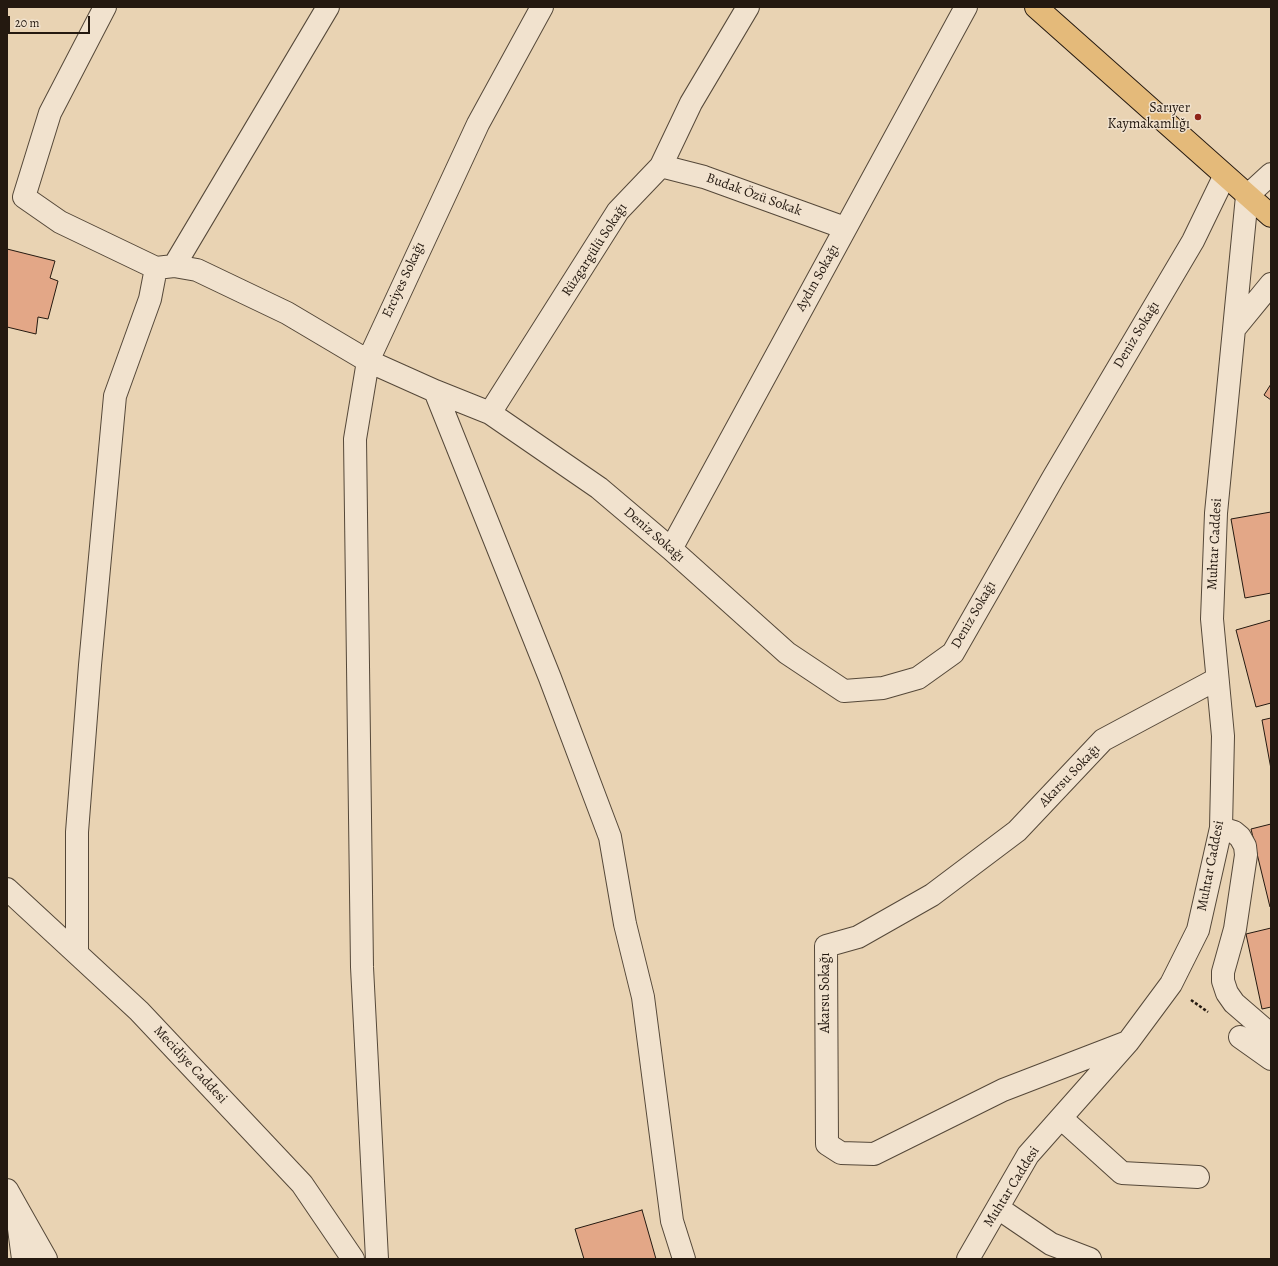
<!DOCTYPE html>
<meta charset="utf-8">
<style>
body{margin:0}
#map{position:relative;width:1278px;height:1266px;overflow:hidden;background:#e9d3b3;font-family:Alegreya,serif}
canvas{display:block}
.frame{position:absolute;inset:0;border:8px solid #241910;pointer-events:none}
.scale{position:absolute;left:8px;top:16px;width:82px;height:18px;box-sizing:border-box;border:2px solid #241910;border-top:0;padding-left:5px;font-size:12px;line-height:14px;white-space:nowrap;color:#241910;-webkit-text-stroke:3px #f1e2ce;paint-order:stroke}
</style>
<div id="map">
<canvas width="1278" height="1266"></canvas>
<div class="frame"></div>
<div class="scale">20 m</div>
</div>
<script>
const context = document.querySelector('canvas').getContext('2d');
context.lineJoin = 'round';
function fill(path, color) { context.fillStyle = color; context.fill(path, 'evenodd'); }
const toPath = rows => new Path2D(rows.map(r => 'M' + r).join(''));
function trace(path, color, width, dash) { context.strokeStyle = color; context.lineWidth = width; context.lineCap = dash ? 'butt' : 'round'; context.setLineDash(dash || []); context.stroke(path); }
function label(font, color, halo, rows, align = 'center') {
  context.font = font + ' Alegreya,serif'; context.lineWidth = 3; context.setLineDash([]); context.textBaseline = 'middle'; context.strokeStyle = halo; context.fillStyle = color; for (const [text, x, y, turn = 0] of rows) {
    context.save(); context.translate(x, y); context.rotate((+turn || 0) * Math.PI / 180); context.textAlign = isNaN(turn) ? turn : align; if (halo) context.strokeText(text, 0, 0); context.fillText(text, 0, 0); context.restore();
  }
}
const building = toPath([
 [7,249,55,261,50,278,58,281,48,319,38,317,36,334,7,327,7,249],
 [1271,384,1271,400,1264,395,1271,384],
 [1271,512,1271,593,1245,598,1231,519,1271,512],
 [1271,620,1271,703,1256,707,1236,630,1271,620],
 [1271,718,1271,769,1262,720,1271,718],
 [1271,824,1271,907,1270,907,1251,829,1271,824],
 [1271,928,1271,1007,1262,1009,1246,934,1271,928],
 [642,1210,656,1259,584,1259,575,1229,642,1210]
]);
const path = toPath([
 [1191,1000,1208,1012]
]);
const minor = toPath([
 [105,7,50,113,24,197,60,222,156,268,174,266,328,7],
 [661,166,704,177,845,228],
 [174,266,197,270,287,313,368,361,478,124,542,7],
 [1235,328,1271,284],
 [435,391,490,413,599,488,671,549,787,653,844,691,883,688,918,678,953,653,1053,478,1193,241,1224,177],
 [490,413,618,211,661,166,691,103,748,7],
 [671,549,966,7],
 [1221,828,1234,832,1240,837,1245,846,1246,855,1235,929,1223,972,1223,981,1227,993,1234,1003,1271,1035],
 [7,889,139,1011,302,1184,353,1259],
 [77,953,77,832,90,665,115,396,150,299,156,268],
 [1240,1037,1271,1059],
 [1125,1043,1003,1090,874,1154,841,1153,827,1144,826,946,858,937,932,895,1017,831,1103,740,1217,679],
 [1061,1118,1122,1173,1198,1177],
 [7,1190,16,1206,23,1259],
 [998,1208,1051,1244,1090,1259],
 [7,1215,16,1206,46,1259],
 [377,1259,362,967,355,439,368,361,435,391,550,678,610,837,625,924,643,997,672,1221,684,1259],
 [968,1259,1028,1155,1128,1042,1171,984,1198,930,1221,828,1223,736,1212,619,1216,513,1247,196,1271,174]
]);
const major = toPath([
 [1036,7,1271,216]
]);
const markers = [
 [1198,117,4,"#8f2418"]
];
const poiNames = [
 ["Sarıyer",1190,109],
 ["Kaymakamlığı",1190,125]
];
const streetNames = [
 ["Budak Özü Sokak",754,195,20],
 ["Rüzgargülü Sokağı",595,250,-57],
 ["Aydın Sokağı",818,278,-61],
 ["Erciyes Sokağı",404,280,-65],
 ["Deniz Sokağı",1137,335,-59],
 ["Deniz Sokağı",654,535,41],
 ["Muhtar Caddesi",1215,544,-87],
 ["Deniz Sokağı",974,615,-60],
 ["Akarsu Sokağı",1070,776,-46],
 ["Muhtar Caddesi",1211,866,-79],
 ["Akarsu Sokağı",826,993,-90],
 ["Mecidiye Caddesi",190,1065,47],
 ["Muhtar Caddesi",1012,1187,-58]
];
fill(building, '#e3a787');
trace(building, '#241910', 1);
trace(minor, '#554839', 24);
trace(major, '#241910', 24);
trace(path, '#241910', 2.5, [3, 2]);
trace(minor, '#f1e2ce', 22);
trace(major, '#e4ba7a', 22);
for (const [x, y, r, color] of markers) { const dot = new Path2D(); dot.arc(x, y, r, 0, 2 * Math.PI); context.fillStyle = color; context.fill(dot); trace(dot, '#f1e2ce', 1.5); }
label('14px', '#241910', '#f1e2ce', poiNames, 'right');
label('14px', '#241910', '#f1e2ce', streetNames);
</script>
